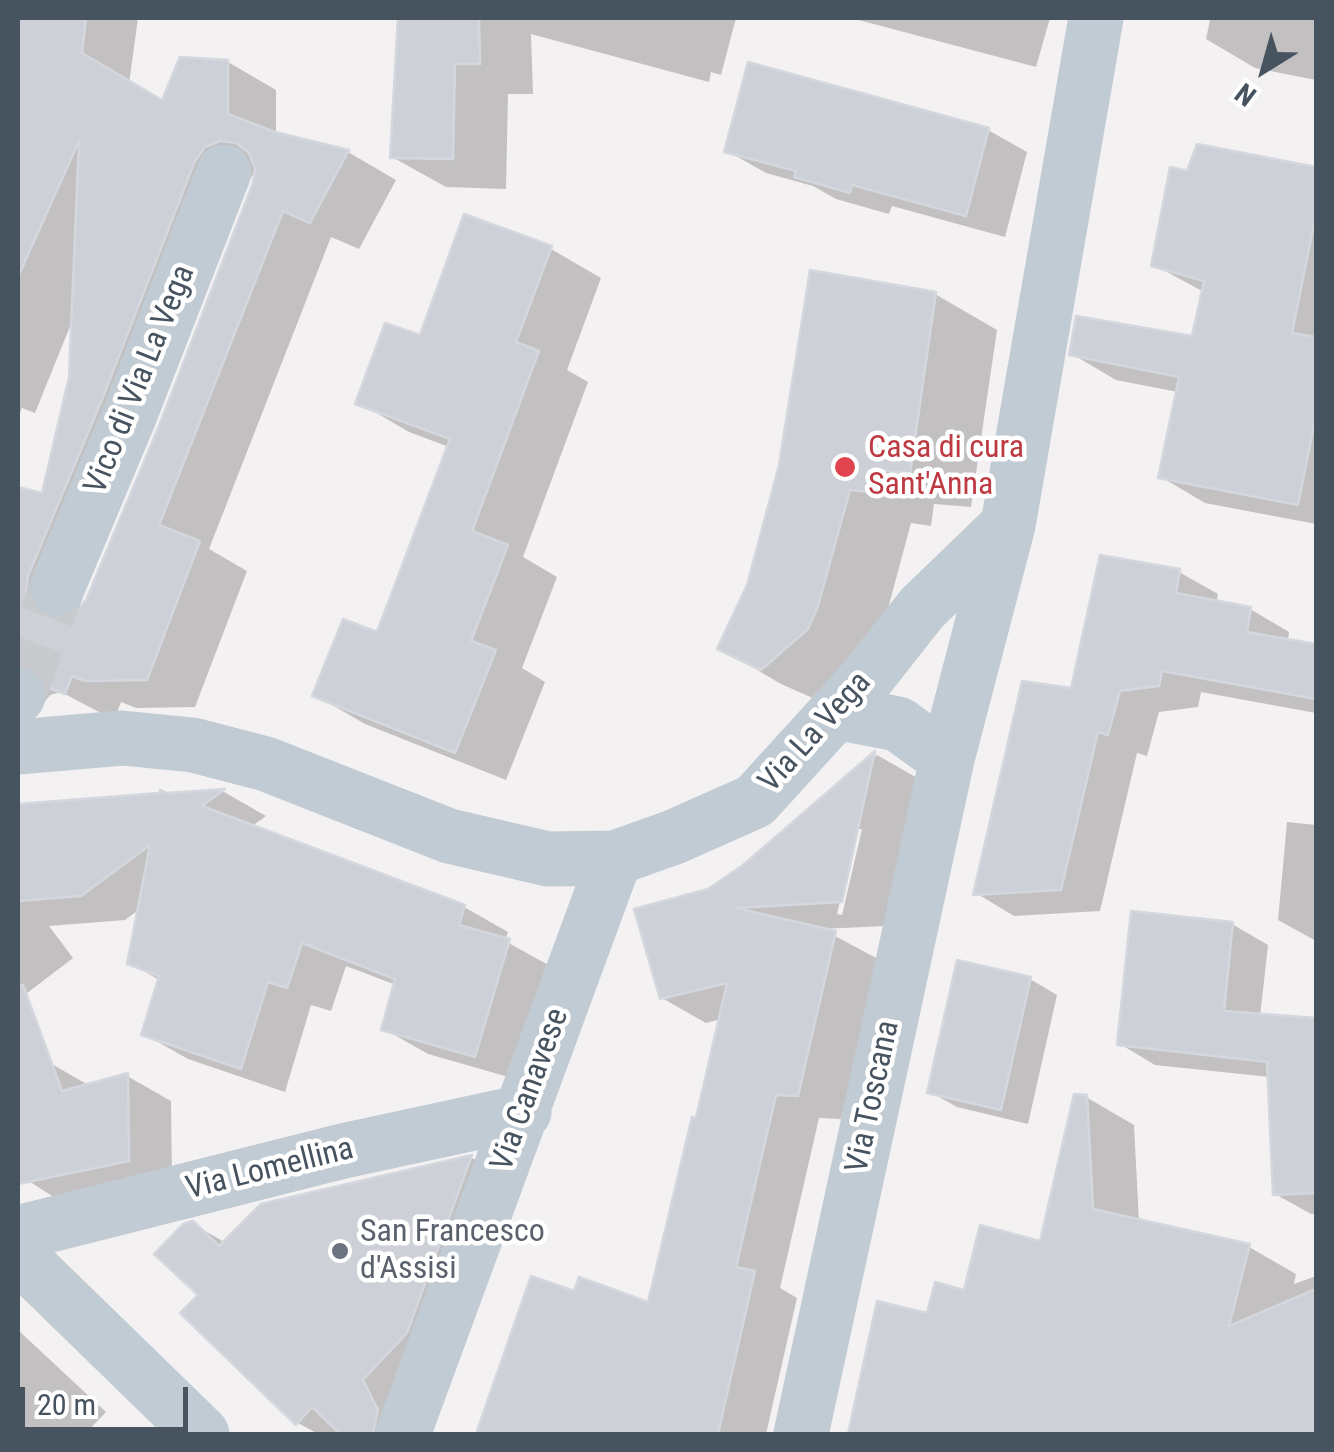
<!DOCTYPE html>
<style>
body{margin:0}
#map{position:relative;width:1334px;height:1452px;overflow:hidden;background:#f3f1f1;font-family:"Roboto Condensed",sans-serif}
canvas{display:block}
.frame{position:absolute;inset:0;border:20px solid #475460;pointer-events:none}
.north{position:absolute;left:1214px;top:20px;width:100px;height:100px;-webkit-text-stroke:8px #fff;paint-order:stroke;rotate:217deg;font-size:28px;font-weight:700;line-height:40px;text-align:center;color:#475460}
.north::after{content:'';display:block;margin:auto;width:35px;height:45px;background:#475460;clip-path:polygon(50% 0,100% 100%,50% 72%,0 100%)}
.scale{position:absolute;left:20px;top:1387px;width:168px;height:45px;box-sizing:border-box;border:5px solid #475460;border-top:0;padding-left:12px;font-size:30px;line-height:35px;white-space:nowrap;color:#475460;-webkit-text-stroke:8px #fff;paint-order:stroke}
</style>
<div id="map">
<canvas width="1334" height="1452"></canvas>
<div class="frame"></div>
<div class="north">N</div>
<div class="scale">20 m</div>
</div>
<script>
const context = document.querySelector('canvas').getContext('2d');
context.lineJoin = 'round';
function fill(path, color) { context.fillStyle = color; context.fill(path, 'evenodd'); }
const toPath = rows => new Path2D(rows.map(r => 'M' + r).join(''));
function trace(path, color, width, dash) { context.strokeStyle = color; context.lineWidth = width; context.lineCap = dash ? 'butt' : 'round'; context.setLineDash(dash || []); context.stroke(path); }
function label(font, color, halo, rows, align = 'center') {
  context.font = font + ' "Roboto Condensed",sans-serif'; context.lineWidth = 9; context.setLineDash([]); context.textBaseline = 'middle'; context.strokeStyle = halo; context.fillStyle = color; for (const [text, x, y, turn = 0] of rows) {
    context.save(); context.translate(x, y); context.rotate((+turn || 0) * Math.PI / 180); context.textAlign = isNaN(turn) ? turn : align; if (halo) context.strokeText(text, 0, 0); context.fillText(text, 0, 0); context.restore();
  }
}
const shadow = toPath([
 [18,18,138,18,129,84,163,103,228,62,276,90,276,135,348,152,396,180,359,249,331,237,209,549,247,571,195,707,136,708,121,702,114,720,61,692,50,695,40,708,18,699,18,490,44,496,94,267,35,413,22,408,18,418],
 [257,170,256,184,161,427,88,601,74,619,76,604,243,188],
 [401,18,736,18,721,75,711,72,709,82,531,34,533,94,508,94,506,189,446,187,392,157],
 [851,18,1050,18,1036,67],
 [1199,18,1316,18,1316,80,1255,68,1206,39,1210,20],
 [988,130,1027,152,1005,237,892,206,889,214,836,199,813,186,766,173,727,151],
 [1198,147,1316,170,1316,524,1205,503,1161,477,1178,392,1116,380,1072,354,1194,339,1204,292,1154,265],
 [551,249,601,278,567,370,588,382,523,557,557,577,522,668,545,682,506,780,365,724,315,695,378,635,449,447,409,432,358,402,421,338],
 [935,294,997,330,971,507,934,504,931,526,911,523,879,642,824,703,781,684,720,648],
 [1179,572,1218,594,1216,603,1250,609,1289,632,1288,641,1316,646,1316,713,1201,692,1198,707,1159,712,1147,756,1137,753,1100,911,1014,916,976,893,1073,691],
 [877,755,919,779,885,926,822,929,878,959,841,1119,819,1118,780,1288,797,1298,766,1434,478,1434,533,1279,576,1294,650,1306,721,1019,706,1023,662,998,709,891,745,867],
 [857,829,862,829,842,915,837,914],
 [224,792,266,816,251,827,464,907,508,932,505,941,552,967,519,1080,428,1054,384,1029,396,985,346,966,331,1011,311,1005,285,1092,188,1059,144,1034,161,981,130,963,140,909,125,920,49,926,73,958,18,1000,18,807],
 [1287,822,1316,825,1316,941,1278,920],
 [1232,924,1268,945,1260,1017,1316,1021,1316,1214,1311,1214,1275,1194,1270,1077,1155,1065,1120,1044],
 [1030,979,1057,995,1028,1124,957,1107,930,1092],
 [50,1063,90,1086,127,1076,171,1101,172,1185,69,1207,18,1174,18,1074],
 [1086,1097,1134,1125,1139,1222,1249,1247,1296,1274,1294,1284,1316,1276,1316,1434,850,1434,879,1304,929,1316,1042,1245],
 [472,1158,518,1184,422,1434,318,1434,298,1423,202,1295,193,1224,226,1243,262,1206],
 [18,1330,106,1412,85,1434,18,1434]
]);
const building = toPath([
 [18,18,86,18,82,53,162,100,180,57,228,60,228,114,275,132,349,150,310,223,283,211,159,525,200,541,147,680,85,681,72,676,65,694,47,687,44,679,34,669,18,664,18,487,42,493,69,377,79,141,18,277,18,18],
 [220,141,236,143,249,153,255,168,253,183,159,426,86,600,75,613,60,619,46,617,32,606,26,591,28,576,101,402,195,161,205,147,220,141],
 [398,18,479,18,480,64,455,64,453,159,390,158,398,18],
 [748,62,989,128,966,216,852,185,850,193,794,177,796,171,724,152,748,62],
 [1197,144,1316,167,1316,214,1292,333,1316,337,1316,415,1298,505,1158,478,1179,377,1069,355,1076,316,1192,336,1204,281,1151,266,1170,167,1187,171,1197,144],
 [464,214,552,246,516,342,539,351,472,531,508,545,471,641,496,650,455,753,312,696,343,619,377,632,450,439,355,404,385,323,420,335,464,214],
 [810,270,936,292,910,473,873,470,870,492,850,490,818,606,808,629,761,670,717,649,747,585,779,465,810,270],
 [1100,555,1180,569,1176,593,1251,607,1247,632,1316,644,1316,699,1162,671,1159,686,1120,691,1108,735,1098,732,1061,890,973,895,1022,681,1071,688,1100,555],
 [875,751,842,902,736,908,836,931,798,1096,776,1095,736,1267,755,1271,718,1434,476,1434,531,1276,574,1291,579,1277,648,1302,692,1117,696,1118,727,983,660,999,634,909,708,889,743,865,875,751],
 [225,789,202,806,465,905,459,925,510,939,475,1057,381,1030,395,979,302,943,287,988,268,982,241,1069,141,1035,159,976,127,964,150,845,81,896,18,901,18,804,160,793,160,790,167,793,225,789],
 [1131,911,1233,922,1224,1011,1316,1018,1316,1193,1273,1195,1267,1062,1117,1045,1131,911],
 [957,960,1031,977,1001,1110,927,1093,957,960],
 [23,985,62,1091,128,1073,129,1161,18,1184,18,986,23,985],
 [1074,1094,1087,1095,1093,1209,1250,1244,1229,1326,1316,1289,1316,1434,848,1434,877,1301,927,1313,935,1282,964,1290,980,1225,1040,1241,1074,1094],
 [472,1155,407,1333,363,1380,378,1410,373,1434,340,1434,312,1407,296,1425,180,1313,198,1295,154,1254,183,1224,193,1221,219,1246,261,1204,472,1155]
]);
const minorTunnel = toPath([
 [18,695,57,588]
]);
const minor = toPath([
 [57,588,130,414,224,172],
 [18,696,18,695],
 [835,712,898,724,947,759],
 [18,747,122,738,193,745,266,764,449,836,548,859,615,858,674,837,755,801,866,679,922,608,1008,525],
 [18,1233,343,1151,524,1112],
 [18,1255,202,1434],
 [403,1434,615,858],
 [801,1434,947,759,1008,525,1096,18]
]);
const markers = [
 [845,467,12,"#e0444e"],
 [340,1251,10,"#6b7280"]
];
const streetNames = [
 ["Vico di Via La Vega",141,380,-68],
 ["Via La Vega",816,733,-48],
 ["Via Canavese",531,1090,-70],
 ["Via Toscana",874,1097,-78],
 ["Via Lomellina",270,1170,-14]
];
const healthNames = [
 ["Casa di cura",868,449],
 ["Sant'Anna",868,486]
];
const worshipNames = [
 ["San Francesco",360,1233],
 ["d'Assisi",360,1270]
];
fill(shadow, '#0003');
fill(building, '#cdd0d6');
trace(building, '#d4d7dd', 2.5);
trace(minorTunnel, '#c8cacd', 55, [55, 28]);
trace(minor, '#c1cbd3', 55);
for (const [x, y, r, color] of markers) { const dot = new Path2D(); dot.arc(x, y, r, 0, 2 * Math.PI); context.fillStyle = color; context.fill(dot); trace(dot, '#fff', 4); }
label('32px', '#475460', '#fff', streetNames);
label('32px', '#be3a42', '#fff', healthNames, 'left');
label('32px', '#5b616d', '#fff', worshipNames, 'left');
</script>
